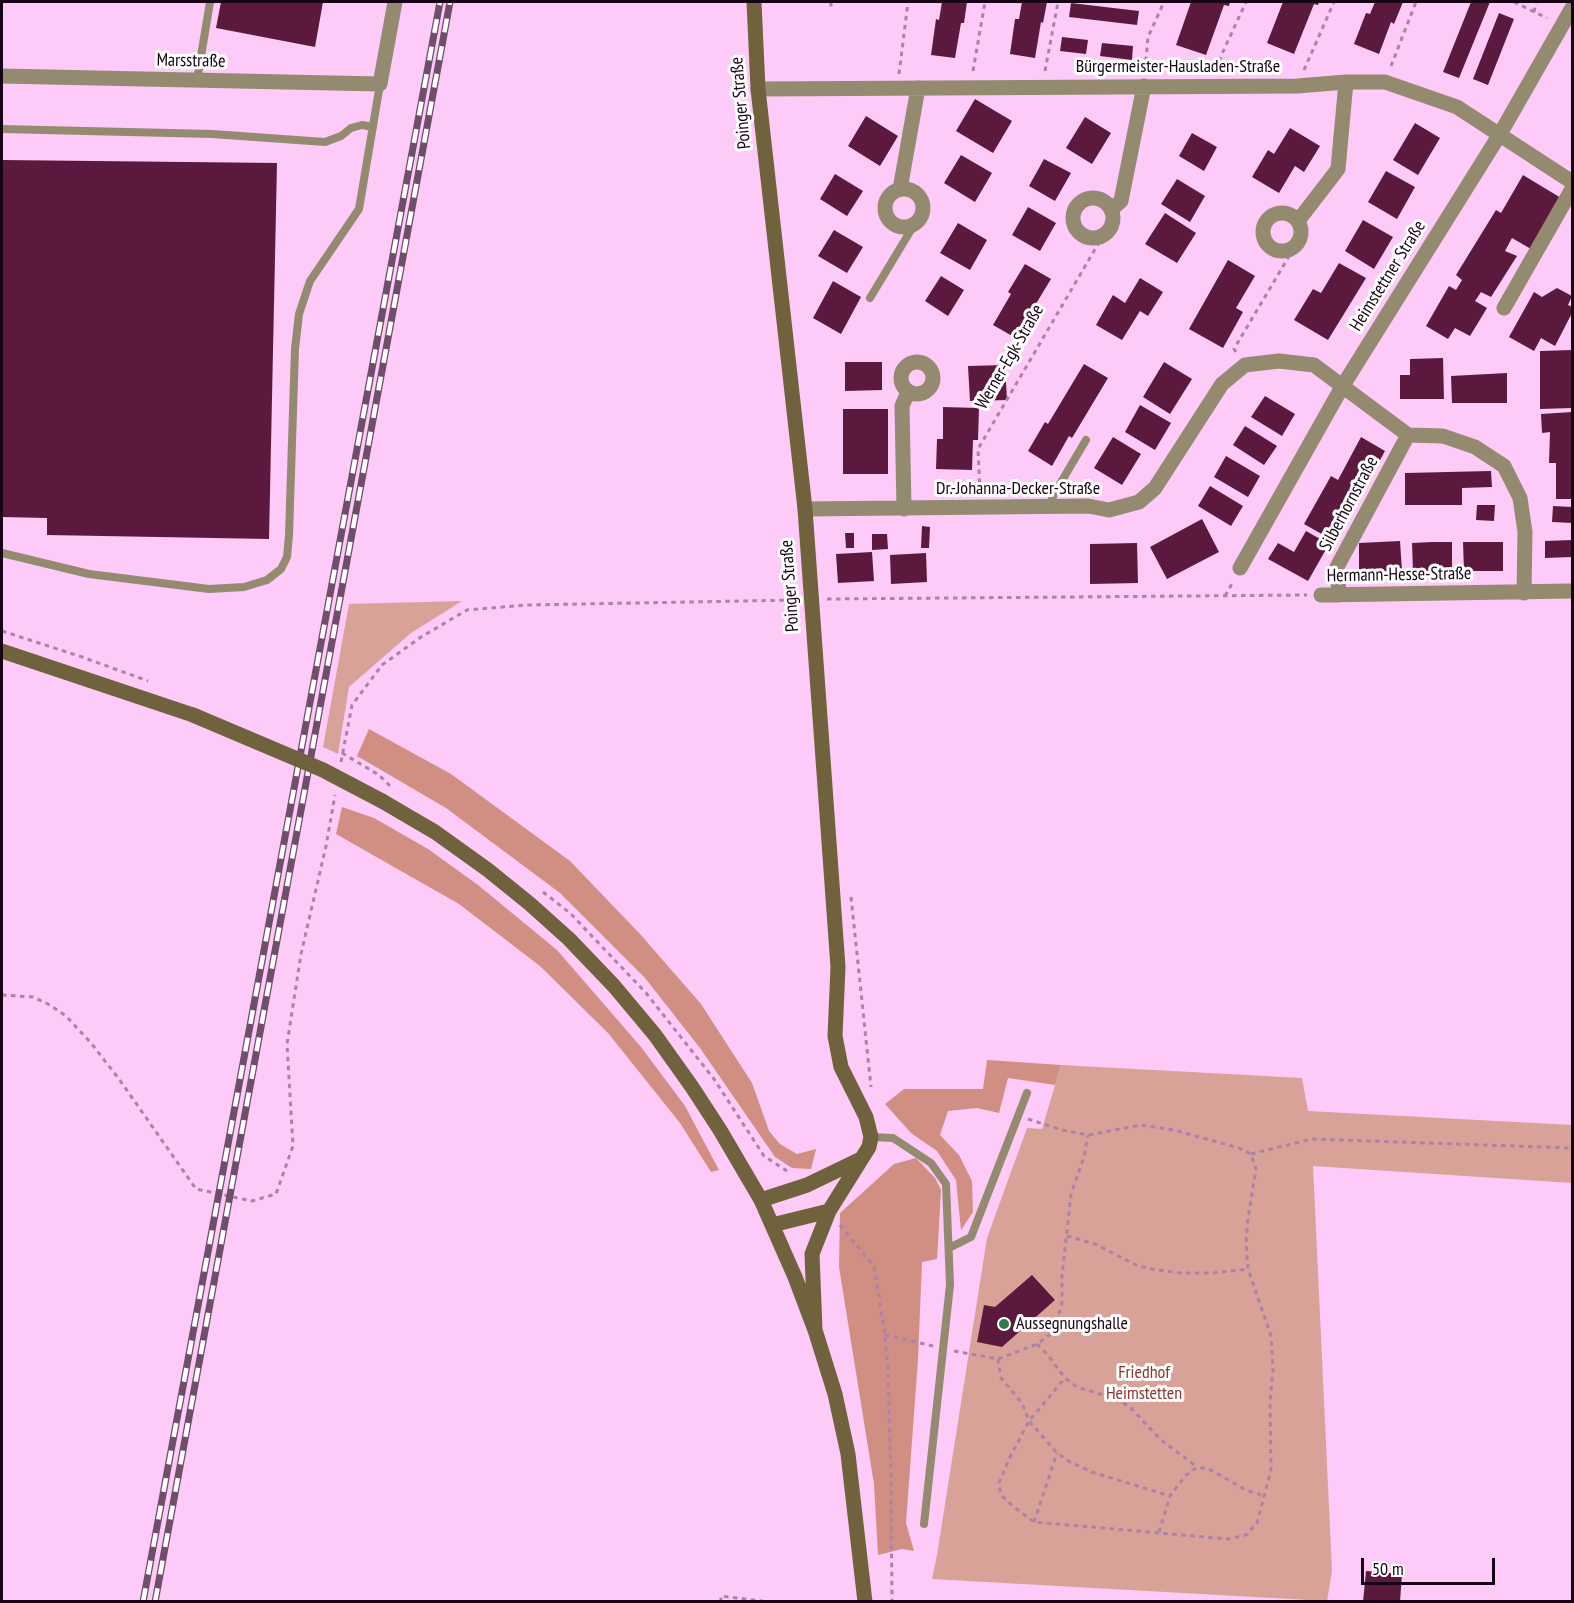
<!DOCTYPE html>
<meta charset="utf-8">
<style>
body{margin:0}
#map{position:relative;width:1574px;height:1603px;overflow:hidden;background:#fecaf7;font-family:"PT Sans Narrow",sans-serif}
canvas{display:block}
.frame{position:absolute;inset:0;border:3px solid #170316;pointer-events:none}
.scale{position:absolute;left:1361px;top:1558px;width:134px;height:27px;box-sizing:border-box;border:3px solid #170316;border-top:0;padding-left:8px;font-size:18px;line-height:21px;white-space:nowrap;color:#170316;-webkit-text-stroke:4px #fefefe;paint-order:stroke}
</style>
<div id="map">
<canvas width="1574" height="1603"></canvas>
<div class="frame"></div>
<div class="scale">50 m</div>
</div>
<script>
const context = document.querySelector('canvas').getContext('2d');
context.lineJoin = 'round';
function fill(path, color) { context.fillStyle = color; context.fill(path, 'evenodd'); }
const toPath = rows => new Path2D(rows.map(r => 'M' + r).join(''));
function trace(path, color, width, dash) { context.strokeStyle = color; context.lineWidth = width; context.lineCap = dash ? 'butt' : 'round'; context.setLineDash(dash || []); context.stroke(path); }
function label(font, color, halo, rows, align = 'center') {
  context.font = font + ' "PT Sans Narrow",sans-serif'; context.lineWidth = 6; context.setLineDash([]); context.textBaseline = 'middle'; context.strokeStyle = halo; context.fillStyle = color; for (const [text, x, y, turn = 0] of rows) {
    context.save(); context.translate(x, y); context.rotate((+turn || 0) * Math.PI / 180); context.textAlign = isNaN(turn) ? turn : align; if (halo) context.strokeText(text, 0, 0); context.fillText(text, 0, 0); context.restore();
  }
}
const green = toPath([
 [462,601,411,633,349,687,338,754,323,747,349,604],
 [1061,1065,1302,1078,1308,1111,1572,1125,1572,1183,1313,1166,1332,1571,1327,1601,932,1579,937,1555,987,1238,1027,1128,1042,1129]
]);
const forest = toPath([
 [369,729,451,774,570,861,640,934,701,1004,752,1083,769,1131,780,1144,797,1154,816,1149,811,1169,792,1168,775,1157,700,1048,645,978,560,893,446,808,357,756],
 [342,807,374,818,428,849,478,885,557,950,641,1047,685,1106,719,1170,711,1172,680,1123,608,1033,540,966,459,904,336,834],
 [987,1060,1061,1065,1055,1085,1008,1078,999,1113,977,1108,948,1111,940,1135,959,1155,972,1181,973,1212,961,1230,956,1180,937,1151,911,1133,885,1104,904,1089,983,1089],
 [916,1158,935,1178,941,1190,937,1259,922,1262,918,1359,906,1523,914,1551,902,1549,878,1555,874,1484,839,1267,840,1213,894,1164]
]);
const building = toPath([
 [221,2,323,2,315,47,216,28],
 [942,2,967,2,964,23,961,23,955,58,931,55,936,19,939,20],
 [1022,2,1047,2,1043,23,1041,22,1035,58,1010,54,1015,19,1019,19],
 [1191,2,1230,2,1229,6,1224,5,1206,55,1176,45],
 [1283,2,1319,2,1318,5,1314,4,1294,54,1267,43],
 [1375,2,1403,2,1394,24,1391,22,1379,54,1354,44,1366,13,1370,14],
 [1471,2,1490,2,1459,78,1443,72],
 [1071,3,1139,11,1137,25,1069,17],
 [1499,13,1514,19,1488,85,1473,79],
 [1062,37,1088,40,1086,54,1060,51],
 [1102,43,1133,46,1132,60,1100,56],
 [975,99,1012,121,993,153,956,131],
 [866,116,898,136,880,166,848,146],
 [1085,117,1111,133,1092,164,1066,148],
 [1415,123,1440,138,1418,175,1393,160],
 [1290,128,1320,146,1304,172,1295,166,1279,193,1252,177,1268,150,1274,154],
 [1192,133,1217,147,1204,171,1179,156],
 [961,155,992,173,975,202,944,183],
 [1044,159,1071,173,1055,201,1029,186],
 [2,160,277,163,269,539,47,535,47,518,2,517],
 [1386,171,1415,187,1397,219,1368,202],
 [835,174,863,191,847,216,820,199],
 [1523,175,1561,198,1531,249,1512,238,1505,251,1517,256,1491,297,1481,292,1475,301,1487,308,1470,336,1455,328,1448,339,1426,326,1449,286,1456,290,1462,280,1456,275,1496,210,1501,213],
 [1177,179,1205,196,1190,222,1161,204],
 [1028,207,1056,223,1040,251,1012,235],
 [1165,213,1196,233,1177,263,1145,244],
 [1363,220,1393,237,1374,269,1345,251],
 [958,223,987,240,970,270,940,253],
 [834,230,863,247,847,273,818,256],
 [1228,260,1255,276,1236,308,1243,312,1223,348,1189,329],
 [1339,263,1366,278,1328,340,1294,320,1313,289,1321,293],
 [1025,264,1051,279,1034,307,1039,310,1021,341,993,325,1011,294,1008,292],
 [941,276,964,290,948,316,925,301],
 [1140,278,1163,292,1148,316,1140,311,1122,340,1096,325,1113,295,1125,303],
 [833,281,861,297,841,334,813,318],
 [1557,288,1572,296,1568,305,1572,307,1572,313,1555,346,1541,338,1534,351,1509,337,1534,292,1542,297],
 [1572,350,1572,408,1540,409,1540,351],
 [1443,358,1444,399,1400,399,1400,375,1410,375,1410,359],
 [845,362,882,362,882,390,845,391],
 [1164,362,1192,379,1170,414,1143,397],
 [1084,364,1108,378,1072,438,1069,436,1052,466,1028,451,1045,422,1048,424],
 [1005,365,1007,400,970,401,968,366],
 [1507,373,1507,403,1452,403,1451,376],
 [1265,396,1295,414,1282,436,1251,417],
 [1140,405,1171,423,1155,450,1125,432],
 [943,407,979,408,978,440,973,440,972,470,936,469,937,439,943,439],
 [843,409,888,409,888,474,843,474],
 [1572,412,1572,499,1556,499,1556,463,1549,463,1550,432,1542,433,1541,414],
 [1245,426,1277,446,1264,465,1233,445],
 [1113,437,1141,454,1122,485,1094,468],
 [1361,437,1385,451,1368,482,1359,477,1344,501,1354,507,1334,541,1304,524,1331,476,1338,480],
 [1226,456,1260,476,1248,497,1214,477],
 [1491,471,1492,487,1462,488,1462,505,1405,505,1405,473],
 [1210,486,1243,506,1231,526,1198,506],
 [1477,505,1495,505,1494,521,1476,520],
 [1553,506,1572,507,1572,523,1552,522],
 [1202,519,1219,552,1167,579,1150,547],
 [922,526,930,527,929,548,921,548],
 [1306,531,1329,544,1308,581,1268,559,1278,543,1294,552],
 [845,533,854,533,854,548,846,548],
 [872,534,887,534,888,549,872,550],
 [1572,540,1572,557,1545,558,1545,541],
 [1400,541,1402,571,1359,572,1359,543],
 [1432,542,1452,542,1452,572,1413,572,1412,543],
 [1463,542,1503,542,1503,571,1464,571],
 [1137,543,1138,583,1090,584,1090,544],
 [872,552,874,581,838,583,836,554],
 [926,553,927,582,891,584,890,555],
 [1032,1275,1055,1300,1002,1347,977,1342,984,1305,995,1307],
 [1366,1571,1402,1574,1400,1602,1363,1602]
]);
const path = toPath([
 [831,2,831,9],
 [1514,2,1547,18],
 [1534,12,1536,2],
 [1391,66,1416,2],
 [1145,70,1148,37,1164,2],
 [1217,70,1221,56,1246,2],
 [1304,70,1334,2],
 [973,71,985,2],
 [1045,71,1058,2],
 [899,74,908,2],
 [1236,352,1234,349,1295,246],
 [980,492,978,449,1104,234],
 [1225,596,1233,582],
 [827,599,1307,595],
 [2,631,82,657,148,681],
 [342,753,379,775,390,786],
 [341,762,352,705,382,665,421,637,467,610,527,605,797,600],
 [543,892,570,913,646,993,714,1079,764,1156,790,1173],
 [851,897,871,1087],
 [2,995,33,997,48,1004,66,1016,91,1043,119,1079,196,1189,252,1201,276,1194,293,1146,287,1044,301,954,326,846,335,795],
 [1028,1119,1062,1130,1088,1135,1141,1125,1174,1130,1239,1148,1251,1154,1256,1169,1248,1218,1246,1242,1248,1269,1271,1336,1273,1369,1270,1402,1271,1470,1257,1523,1246,1535,1228,1539,1034,1522,1014,1507,1001,1495,999,1483,1009,1459,1029,1421,1065,1378],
 [1251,1154,1312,1139,1572,1148],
 [840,1225,874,1266,885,1335,888,1369,891,1481,892,1602],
 [1067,1236,1095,1244,1138,1266,1157,1270,1182,1273,1214,1273,1248,1269],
 [885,1335,933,1346],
 [1037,1344,1047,1354,1065,1378,1077,1387,1110,1397,1129,1406,1161,1440,1197,1467],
 [954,1351,998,1359,1037,1344,1055,1331,1062,1302,1062,1275,1071,1194,1084,1157,1088,1135],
 [998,1359,1001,1378,1022,1403,1029,1421,1057,1453,1070,1462,1092,1472,1170,1496],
 [1034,1522,1057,1453],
 [1159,1532,1170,1496,1185,1476,1197,1467,1209,1469,1246,1490,1264,1496],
 [721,1602,721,1596,769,1602]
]);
const lane = toPath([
 [197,80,210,2],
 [2,129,212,134,325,142,341,136,351,128,362,125,373,127],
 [870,298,914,225],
 [1049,507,1054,494,1086,440],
 [2,553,89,574,209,589,244,587,267,580,281,569,287,557,289,535,295,349,299,314,310,281,359,209,380,84],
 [871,1137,893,1138,931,1163,946,1184,950,1285,924,1524],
 [949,1248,971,1237,1027,1093]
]);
const street = toPath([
 [2,76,380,84,395,2],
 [758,89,1297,86,1346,82,1385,82,1457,107,1572,182],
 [900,189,918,88],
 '885 208a19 19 0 1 1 38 0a19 19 0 1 1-38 0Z',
 '1073 218a20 20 0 1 1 40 0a20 20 0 1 1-40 0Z',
 [1111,210,1121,201,1144,86],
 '1263 232a19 19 0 1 1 38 0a19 19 0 1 1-38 0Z',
 [1298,221,1338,169,1346,82],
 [1504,308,1572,189],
 '901 378a16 16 0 1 1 32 0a16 16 0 1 1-32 0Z',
 [805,509,1088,506,1109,510,1139,502,1155,488,1222,384,1245,365,1279,361,1314,365,1408,435,1443,436,1475,447,1504,466,1520,498,1525,532,1524,593],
 [904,509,902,406,908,392],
 [1240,568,1342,387,1500,134,1572,8],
 [1321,595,1572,591],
 [1339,595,1337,567,1408,435]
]);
const secondary = toPath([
 [754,2,758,89,805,509,838,967,835,1036,841,1067,866,1117,871,1137,869,1147,829,1211,812,1254,815,1330],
 [2,651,193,715],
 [382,801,435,832,488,870,530,904,569,939,614,986,655,1035,692,1087,720,1130,761,1200,795,1277,815,1330,835,1394,848,1454,865,1602],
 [761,1200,807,1185,861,1159],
 [772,1225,829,1211]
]);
const rail = toPath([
 [143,1602,440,2],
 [155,1602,450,2]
]);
const secondaryBridge = toPath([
 [193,715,323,770,382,801]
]);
const markers = [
 [1004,1324,6,"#317a47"]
];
const streetNames = [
 ["Marsstraße",191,61,1],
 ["Bürgermeister-Hausladen-Straße",1178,67],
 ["Poinger Straße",741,103,-95],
 ["Heimstettner Straße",1388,276,-58],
 ["Werner-Egk-Straße",1010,357,-60],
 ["Dr.-Johanna-Decker-Straße",1018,489],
 ["Silberhornstraße",1349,504,-62],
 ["Hermann-Hesse-Straße",1399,575,-1],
 ["Poinger Straße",790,586,-94]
];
const poiNames = [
 ["Aussegnungshalle",1016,1324]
];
const parkNames = [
 ["Friedhof",1144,1373],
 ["Heimstetten",1144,1394]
];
fill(green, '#d8a298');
fill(forest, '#d18e82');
fill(building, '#5b1a3d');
trace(path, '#ac83a7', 3, [4.5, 4.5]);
trace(lane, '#938a70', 8);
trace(street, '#938a70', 15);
trace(secondary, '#6f623c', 15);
trace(rail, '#6f4e6b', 7);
trace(rail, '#fefefe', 4.5, [14]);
trace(secondaryBridge, '#6f623c', 15);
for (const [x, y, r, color] of markers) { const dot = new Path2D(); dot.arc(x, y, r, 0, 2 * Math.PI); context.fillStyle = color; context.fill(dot); trace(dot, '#fefefe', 2); }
label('18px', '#170316', '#fefefe', streetNames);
label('18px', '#170316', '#fefefe', poiNames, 'left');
label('18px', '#89382b', '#fefefe', parkNames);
</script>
